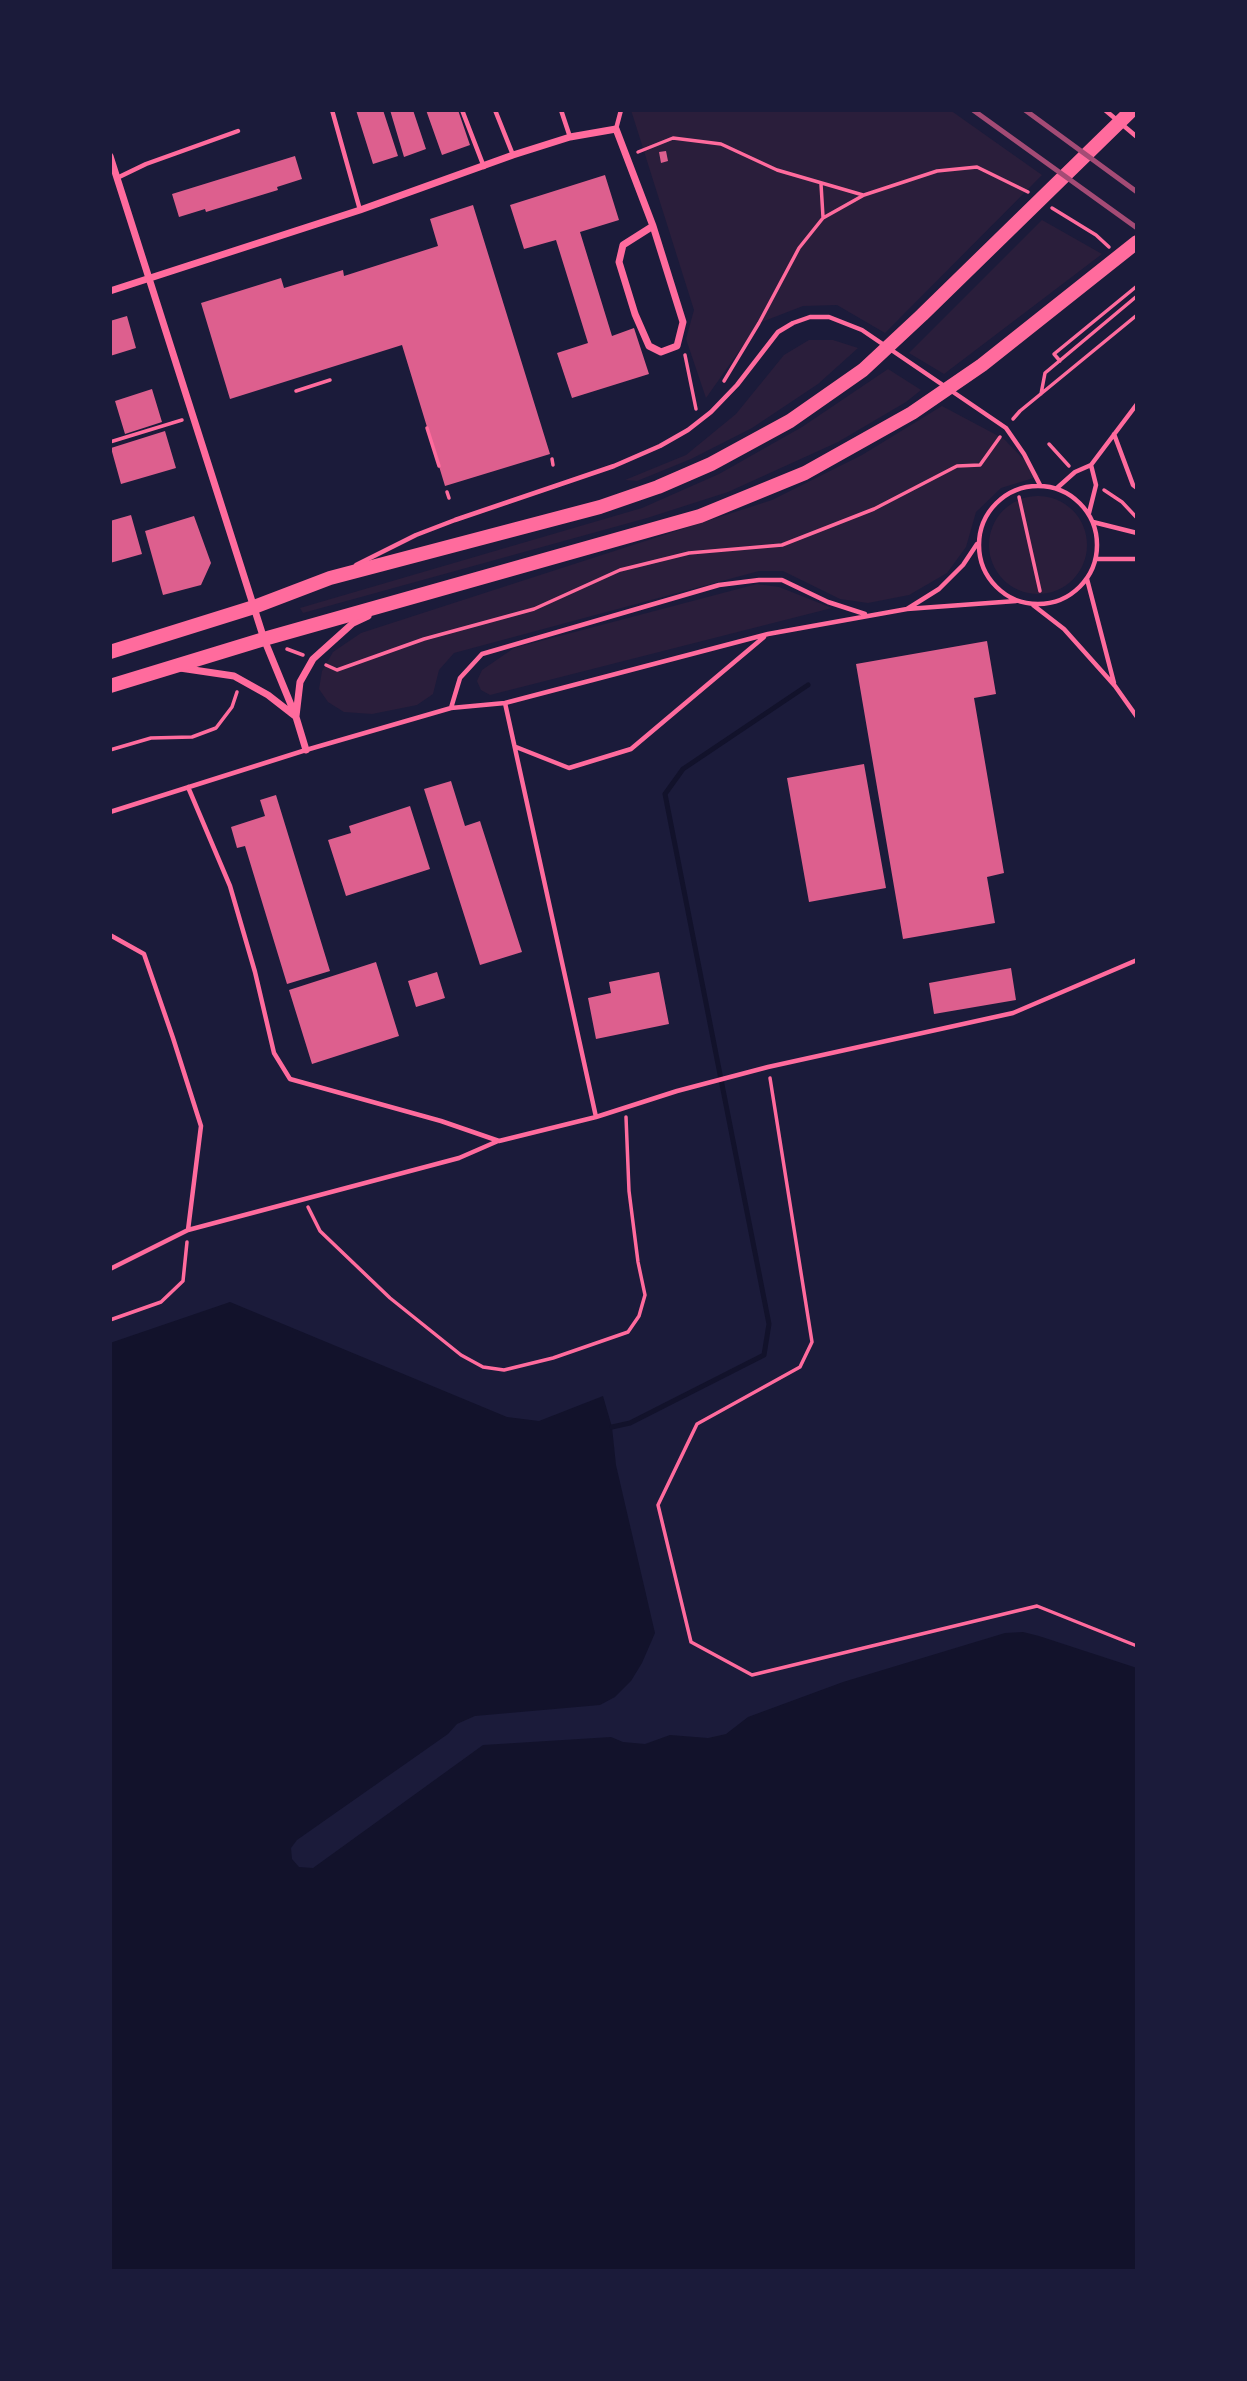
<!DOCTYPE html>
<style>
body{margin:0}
#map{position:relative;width:1247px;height:2381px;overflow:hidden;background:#1b1b3a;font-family:Commissioner,sans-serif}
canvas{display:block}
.frame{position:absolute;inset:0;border:112px solid #1b1b3a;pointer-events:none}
</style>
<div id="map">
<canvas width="1247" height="2381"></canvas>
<div class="frame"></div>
</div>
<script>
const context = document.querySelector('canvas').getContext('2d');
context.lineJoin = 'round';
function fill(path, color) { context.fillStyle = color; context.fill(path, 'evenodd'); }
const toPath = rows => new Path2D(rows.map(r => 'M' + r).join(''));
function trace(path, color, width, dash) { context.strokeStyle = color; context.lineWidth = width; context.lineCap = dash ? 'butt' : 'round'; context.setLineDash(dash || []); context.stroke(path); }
const green = toPath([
 [631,110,950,110,1042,175,885,333,837,305,803,306,759,323,706,398,686,339,694,310],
 [1042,220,1102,254,944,374,909,353],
 [809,340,833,340,858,348,818,384,752,428,691,459,637,481,625,480,686,455,736,414,784,355],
 [888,369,921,390,906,402,838,442,728,492,647,518,303,613,300,608,642,508,719,474,802,427],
 [942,406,1004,439,1040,476,1001,488,976,512,966,547,947,573,909,595,868,603,840,599,783,571,759,571,454,653,439,670,433,694,417,705,372,714,344,712,328,702,319,689,322,671,333,652,361,633,772,500,862,455],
 '989 545a49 49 0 1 1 98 0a49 49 0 1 1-98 0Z',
 [757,584,779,587,832,608,490,695,481,690,477,681,482,670,514,648]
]);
const water = toPath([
 [230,1302,507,1417,539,1421,603,1396,612,1427,616,1465,655,1633,642,1663,631,1681,615,1697,600,1705,475,1716,457,1724,448,1734,297,1840,291,1848,292,1859,299,1867,313,1868,483,1745,611,1737,623,1742,645,1744,670,1735,708,1738,726,1734,748,1717,843,1682,1005,1633,1023,1632,1039,1636,1137,1668,1137,2271,110,2271,110,1343]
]);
const stream = toPath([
 [612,1427,630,1423,764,1355,769,1324,665,794,683,769,808,685]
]);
const building = toPath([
 [356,110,383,110,398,156,373,164],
 [390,110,413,110,426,149,404,157],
 [426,110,458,110,470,145,442,155],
 [666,151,668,161,661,163,659,152],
 [295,156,302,179,277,187,278,190,206,212,205,209,179,217,172,194],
 [605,175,619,220,580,232,612,336,634,328,649,374,572,398,557,353,588,343,556,240,524,249,510,205],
 [473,205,550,454,445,486,402,345,230,399,201,303,281,278,284,288,343,270,344,276,438,246,430,219],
 [127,316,136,348,110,356,110,321],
 [152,389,162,422,125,434,115,401],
 [165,431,176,468,121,484,111,448],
 [131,515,142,554,110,563,110,521],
 [194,516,211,563,201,585,163,595,145,531],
 [987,641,996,694,974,698,1004,873,987,877,995,923,903,939,856,664],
 [864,764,886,888,809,902,787,778],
 [451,781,465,826,480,821,522,952,480,965,424,789],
 [276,795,330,971,287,984,245,846,237,848,231,827,265,816,260,800],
 [410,806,430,869,346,896,328,840,351,833,349,826],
 [376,962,399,1036,312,1064,289,990],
 [1011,968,1016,1000,934,1014,929,983],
 [437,972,445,998,416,1007,408,981],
 [659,972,669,1024,596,1039,588,998,611,993,609,982]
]);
const path = toPath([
 [638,152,673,138,721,144,777,170,863,195],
 [821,184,823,217],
 [1052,208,1096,235,1109,247],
 [685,355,696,409],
 [1060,361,1054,354,1137,286],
 [724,381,759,323,799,248,823,218,864,195,937,171,977,167,1028,192],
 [296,391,330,380],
 [1041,394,1045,373,1137,296],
 [1013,419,1020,411,1137,315],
 [427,428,439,466],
 [110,442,182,420],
 [1049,444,1069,466],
 [552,459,553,465],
 [1104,490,1122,502,1137,518],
 [447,492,449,498],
 [1019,497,1040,591],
 [287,649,303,655],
 [326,665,337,670,424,639,534,609,620,570,689,553,782,545,874,509,957,466,980,465,1000,437],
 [110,750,151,738,192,737,216,728,232,707,237,692],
 [770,1078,812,1342,800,1367,697,1424,658,1505,691,1642,752,1675,1037,1606,1137,1646],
 [308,1207,320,1231,390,1298,461,1355,483,1367,504,1370,553,1358,628,1332,639,1316,645,1295,638,1262,629,1191,626,1117],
 [110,1320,161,1302,183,1281,187,1242]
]);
const service = toPath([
 [332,110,360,210],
 [462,110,484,167],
 [495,110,513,155],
 [561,110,570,137],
 [1105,110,1137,137],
 [616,129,621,110],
 [117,178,146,164,238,131],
 [1114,434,1133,485,1137,488],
 '979 545a59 59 0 1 1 118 0a59 59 0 1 1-118 0Z',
 [1057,488,1075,472,1091,465,1137,404],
 [1089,513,1096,485,1091,465],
 [1093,522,1137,533],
 [1096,559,1137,559],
 [356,565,416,535,455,520,614,466,660,446,688,430,711,412,737,385,778,332,793,323,810,317,829,317,862,330,1006,428,1024,454,1040,485],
 [1087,579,1114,683],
 [1033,605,1064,629,1115,686,1137,717],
 [907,609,939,589,963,565,977,544],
 [505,703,596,1117],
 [451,708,460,678,482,654,719,585,759,580,782,580,828,602,865,614],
 [516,747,569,768,631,749,764,637],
 [188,787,230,886,255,972,274,1053,290,1079,441,1121,499,1141,596,1117,677,1091,768,1067,1013,1013,1137,960],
 [110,812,306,750,451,708,505,703,768,634,907,609,1016,601],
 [110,935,144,954,173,1038,201,1126,188,1230],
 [110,1269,188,1230,459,1158,498,1141]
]);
const minor = toPath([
 [110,156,264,639,296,717,306,750],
 [110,291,360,210,513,155,570,137,616,129,653,226,683,322,677,346,661,352,649,346,635,314,619,262,623,245,653,226],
 [180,668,234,676,268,695,295,716],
 [296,716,300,682,313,659,353,623,368,616]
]);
const trunk = toPath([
 [110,652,254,607,330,578,600,507,658,487,711,464,790,421,863,370,922,315,1132,110],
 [110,686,264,639,700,516,805,473,912,413,982,365,1137,242]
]);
const rail = toPath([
 [973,110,1137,228],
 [1025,110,1137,192]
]);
fill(green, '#2a1e3b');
fill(water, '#12122b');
trace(stream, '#12122b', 5);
fill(building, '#dd5f8e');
trace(path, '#ff6b9d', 3.5);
trace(service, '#ff6b9d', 4.5);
trace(minor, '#ff6b9d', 7);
trace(trunk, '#ff6b9d', 14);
trace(rail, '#a44b75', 5);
</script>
